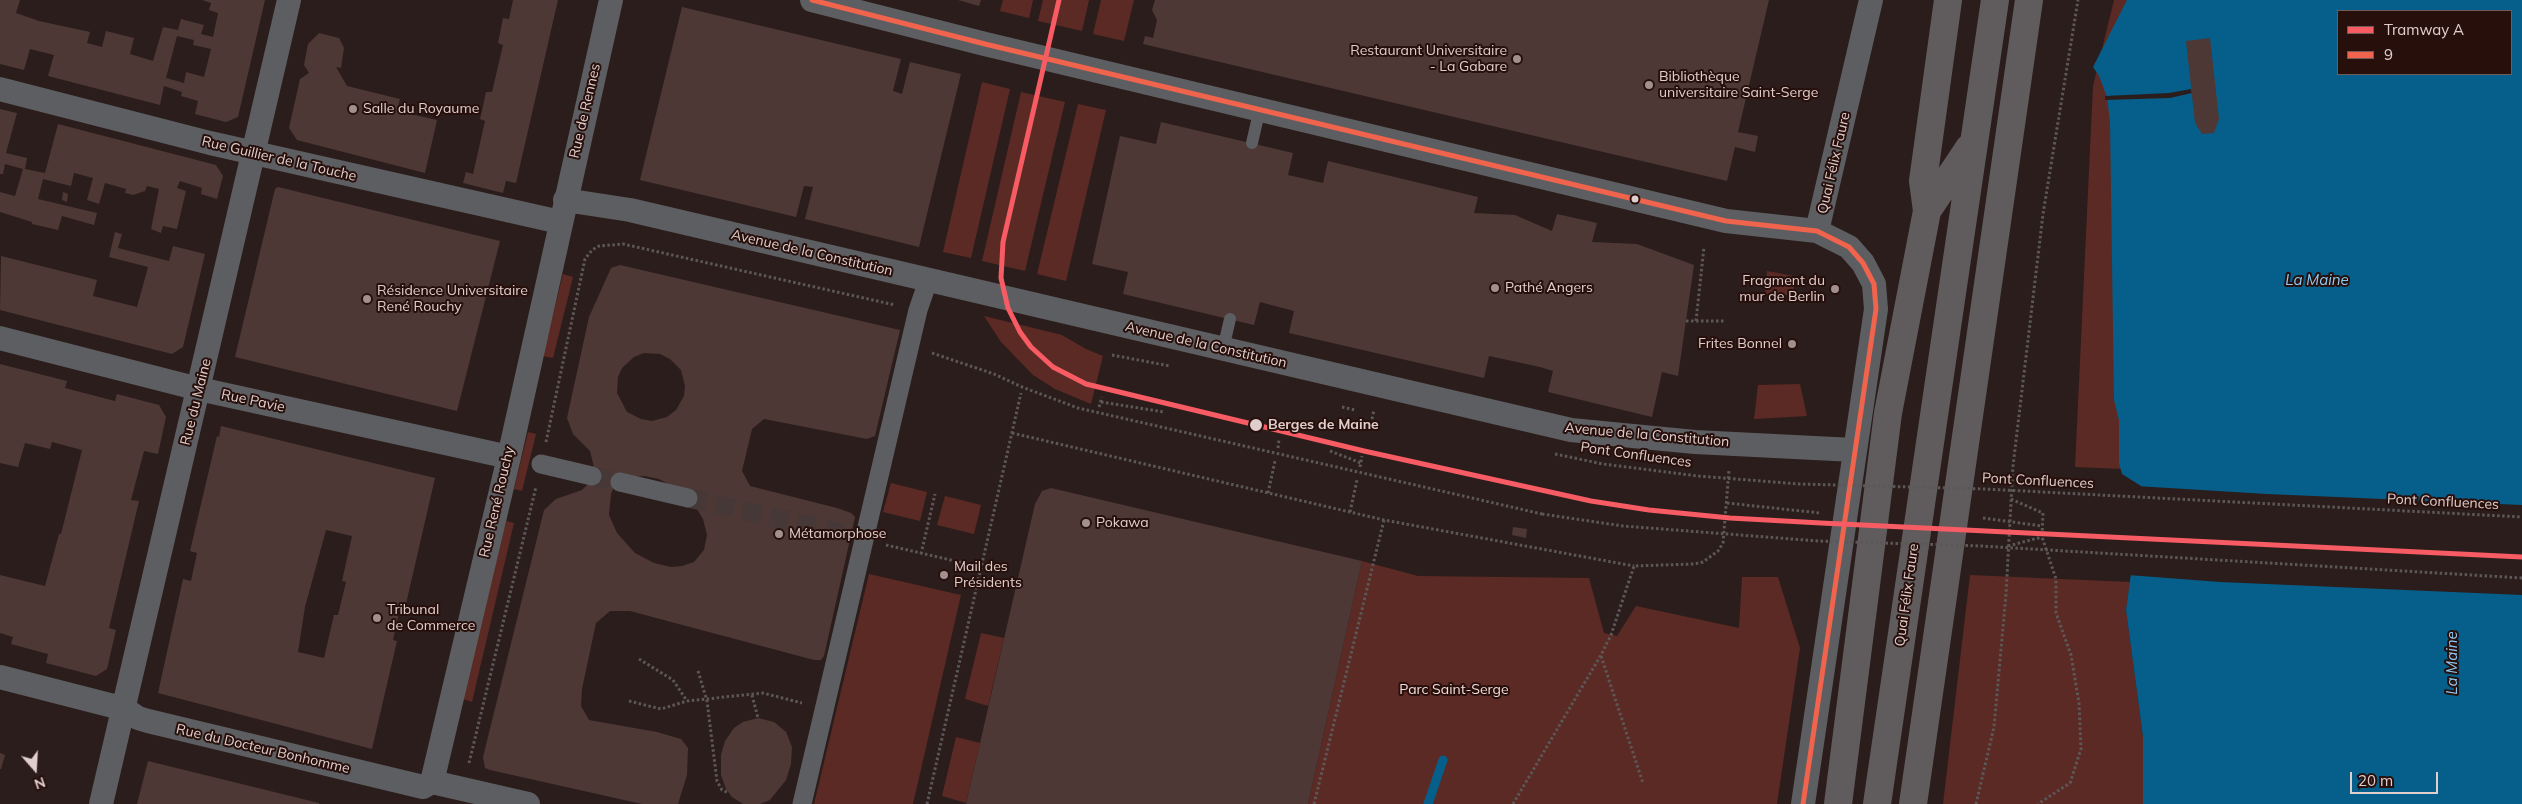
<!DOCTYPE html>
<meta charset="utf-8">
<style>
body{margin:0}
#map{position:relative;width:2522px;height:804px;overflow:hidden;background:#2b1d1b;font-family:Mulish,sans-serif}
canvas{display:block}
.legend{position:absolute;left:2337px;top:10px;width:175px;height:65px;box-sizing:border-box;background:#270f0c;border:1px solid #715b59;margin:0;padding:6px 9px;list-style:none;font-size:15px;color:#e0cecc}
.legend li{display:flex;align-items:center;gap:10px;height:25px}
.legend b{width:25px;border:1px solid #715b59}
.north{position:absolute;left:10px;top:744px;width:50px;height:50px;-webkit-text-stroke:4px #270f0c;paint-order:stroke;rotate:161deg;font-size:14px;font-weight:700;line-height:20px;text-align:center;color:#e0cecc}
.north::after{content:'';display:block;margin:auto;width:18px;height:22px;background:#e0cecc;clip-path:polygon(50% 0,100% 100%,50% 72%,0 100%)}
.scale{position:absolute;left:2350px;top:772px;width:88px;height:22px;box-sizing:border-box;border:2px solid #e0cecc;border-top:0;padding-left:6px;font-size:15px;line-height:18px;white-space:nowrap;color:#e0cecc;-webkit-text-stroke:4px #270f0c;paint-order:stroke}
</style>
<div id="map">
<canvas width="2522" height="804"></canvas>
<ul class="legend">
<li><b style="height:6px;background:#f75b64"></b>Tramway A</li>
<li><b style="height:6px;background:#f0634c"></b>9</li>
</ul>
<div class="north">N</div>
<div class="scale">20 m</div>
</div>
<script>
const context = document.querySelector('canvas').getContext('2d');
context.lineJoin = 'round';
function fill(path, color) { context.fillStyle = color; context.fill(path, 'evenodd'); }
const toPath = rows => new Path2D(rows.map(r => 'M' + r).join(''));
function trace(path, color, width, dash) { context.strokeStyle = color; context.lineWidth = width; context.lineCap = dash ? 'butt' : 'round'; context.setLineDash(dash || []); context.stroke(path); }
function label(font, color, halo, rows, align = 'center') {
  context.font = font + ' Mulish,sans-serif'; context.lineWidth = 4; context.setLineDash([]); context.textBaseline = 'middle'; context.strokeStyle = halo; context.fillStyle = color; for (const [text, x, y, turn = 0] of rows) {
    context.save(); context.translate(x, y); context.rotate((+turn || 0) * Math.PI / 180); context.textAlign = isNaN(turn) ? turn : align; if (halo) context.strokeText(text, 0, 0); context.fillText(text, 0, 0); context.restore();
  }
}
const green = toPath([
 [1003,0,1033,0,1029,18,1000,11],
 [1043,0,1089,0,1082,31,1038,21],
 [1101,0,1134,0,1124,41,1093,34],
 [2114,0,2153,0,2194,472,2075,467,2093,86],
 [982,82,1010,89,971,258,943,252],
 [1021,92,1065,102,1025,271,982,261],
 [1078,104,1106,110,1066,281,1037,274],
 [1767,271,1794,276,1794,295,1765,294],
 [563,274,573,277,553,358,543,356],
 [984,316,1062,335,1086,349,1103,356,1091,404,1055,389,1033,375,1001,342],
 [1800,384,1807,416,1754,419,1758,385],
 [528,432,536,434,522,491,514,489],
 [891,483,927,492,920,521,883,512],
 [945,496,981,505,974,534,937,525],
 [506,521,514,523,472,702,463,699],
 [1362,561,1418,576,1589,578,1604,633,1617,636,1636,606,1739,628,1742,577,1778,577,1800,648,1777,804,1308,804],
 [869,574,961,595,913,804,814,804],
 [1970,575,2130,582,2126,610,2143,737,2143,804,1943,804],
 [981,633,1004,638,988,706,965,699],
 [956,737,980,743,966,803,942,796]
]);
const water = toPath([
 [2127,0,2522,0,2522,804,2143,804,2143,737,2126,610,2142,492,2141,486,2122,474,2119,463,2119,420,2114,400,2110,122,2107,97,2099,76,2093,67],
 [2338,11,2511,11,2511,74,2338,74]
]);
const pier = toPath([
 [2191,89,2192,93,2170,98,2105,100,2105,96,2169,93],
 [2136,486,2267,494,2522,505,2522,595,2220,582,2128,575,2139,492]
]);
const stream = toPath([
 [1428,804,1443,760]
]);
const building = toPath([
 [0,0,20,0,16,13,39,21,90,32,87,43,102,47,106,31,134,38,130,54,153,61,163,27,178,30,181,19,204,25,201,34,213,37,218,13,209,10,211,3,202,0,265,0,238,117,226,122,195,114,198,101,181,96,182,92,164,86,160,105,48,76,54,55,30,49,24,70,0,64],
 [177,36,194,40,193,45,211,49,204,77,186,72,184,83,166,78],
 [513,0,558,0,516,183,506,181,503,193,463,183,466,172,473,174,485,121,480,119,483,106,486,92,492,92,503,45,498,43,503,18,509,19],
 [958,0,981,0,979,6],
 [1155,0,1769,0,1738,132,1758,136,1755,152,1735,147,1727,181,1143,44,1145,36,1153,38,1157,20,1152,10],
 [682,7,901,59,893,91,902,94,910,62,961,74,919,247,805,219,813,187,804,186,796,217,640,180],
 [319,33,339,38,344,48,341,68,336,67,347,86,400,99,397,111,437,120,425,173,297,140,289,128,300,79,309,73,304,65,308,44],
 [2210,38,2219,119,2214,133,2202,134,2195,123,2186,41],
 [0,109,17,113,6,153,27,158,25,169,45,173,58,124,216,165,223,176,217,199,201,194,202,188,180,181,177,188,186,191,177,229,163,226,161,233,151,229,159,189,147,186,145,191,133,195,125,193,126,189,105,183,99,204,87,200,93,178,74,173,71,186,43,179,38,199,97,213,94,225,62,216,58,230,32,224,32,222,0,212,0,192,15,196,23,169,5,164,3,174,0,174],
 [1161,122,1293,153,1288,175,1323,183,1328,161,1478,197,1474,213,1515,215,1552,231,1557,214,1597,223,1592,242,1637,244,1694,265,1678,376,1662,372,1652,417,1548,392,1553,371,1540,367,1489,356,1484,378,1289,333,1294,311,1260,302,1254,325,1123,294,1128,272,1092,264,1120,136,1156,144],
 [278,187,500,241,457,411,235,357,275,189],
 [63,192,68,194,67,202,62,200],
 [115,232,122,234,118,248,169,261,173,246,205,254,183,347,172,354,0,310,1,256,97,280,93,296,137,307,148,267,109,257],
 [620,265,900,330,875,436,867,439,764,419,752,429,742,471,750,486,837,508,851,513,855,517,824,656,821,660,814,660,630,611,610,611,596,623,582,689,581,706,589,720,657,732,681,739,688,748,687,775,678,804,642,804,490,770,485,768,483,757,544,510,556,499,582,490,589,483,594,467,590,451,573,434,567,418,589,317,611,268],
 [644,353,660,354,670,359,681,370,685,386,684,396,676,410,667,417,652,421,641,419,627,412,617,393,618,377,622,368,634,357],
 [644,476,659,479,676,488,696,507,703,519,707,535,704,550,694,562,682,566,671,567,654,563,635,553,617,533,609,515,611,494,614,487,633,477],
 [0,364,67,381,65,388,115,401,117,394,159,405,166,417,158,454,144,451,131,500,139,501,109,628,116,630,107,669,96,676,46,663,48,654,11,644,13,637,0,633,0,575,45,586,59,534,61,534,82,450,52,442,50,449,25,443,18,467,0,463],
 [221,426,435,478,406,604,401,603,393,640,397,641,372,749,158,693,183,579,191,581,197,553,190,551,217,436,219,437],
 [326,530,352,536,342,581,346,582,338,615,334,615,324,658,298,652,305,607],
 [1051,488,1362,561,1308,804,966,804,1035,504,1042,491],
 [1513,527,1527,529,1526,538,1512,535],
 [758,718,774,722,786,732,792,747,791,764,786,780,770,800,760,804,743,804,732,797,726,789,721,775,721,755,725,741,734,728,743,722],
 [0,753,5,755,1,769,0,769],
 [148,761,319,803,319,804,137,804]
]);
const pedestrianTunnel = toPath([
 [592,476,620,482],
 [688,498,852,535]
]);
const path = toPath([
 [1686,321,1725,321],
 [1696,321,1704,247],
 [932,353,994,374,1022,387,1078,408,1542,514],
 [1112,355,1170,366],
 [1101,402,1164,412],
 [1099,407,1102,397],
 [1342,407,1355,410],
 [1372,419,1374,410],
 [1012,433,1384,520,1634,566],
 [546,442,585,259,592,250,599,246,623,244,895,305],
 [1278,448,1279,439],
 [1330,451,1361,463],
 [1360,467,1362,456],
 [1268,493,1275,461],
 [2011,499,2043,513,2042,537,2056,579,2056,613,2071,655,2079,703,2081,749,2070,783,2038,804],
 [1727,503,1820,513],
 [1350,512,1357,480],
 [886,545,981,567],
 [2008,546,2042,537],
 [921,554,935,494],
 [1601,656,1643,783],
 [639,659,673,680,687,701],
 [698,671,707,701,717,781,722,790,729,793],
 [752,695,758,718],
 [629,701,661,709,687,701,763,693,802,703],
 [469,763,536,487],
 [927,804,1021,393],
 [1314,804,1384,520],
 [1513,804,1601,655,1611,635,1634,566,1694,564,1703,562,1718,551,1723,543,1729,470],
 [1976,804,1994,727,2006,594,2013,466,2043,214,2078,0]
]);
const service = toPath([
 [1252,143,1260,108],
 [1223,349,1230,319]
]);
const pedestrian = toPath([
 [541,464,592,476],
 [620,482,688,498],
 [802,804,918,310,928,281]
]);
const minor = toPath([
 [812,0,985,44,1726,221,1817,231,1849,247,1863,263,1874,284,1876,309,1803,804],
 [0,89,210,143,560,222],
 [565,200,630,210,1571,430,1695,442,1854,450],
 [1817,231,1871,0],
 [0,338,199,389,509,457],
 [0,677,125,709,138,718,148,721,423,787,432,782,528,804],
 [432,782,509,457,611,0],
 [101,804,289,0]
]);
const trunk = toPath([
 [1927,211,1969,148],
 [1838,804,1888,413,1927,211,1923,181,1948,0],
 [1877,804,1995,0],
 [1913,804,2029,0]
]);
const pathBridge = toPath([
 [1555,454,1603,464,1698,476,1799,484,1985,489,2522,517],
 [1542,514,1623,526,1818,541,1981,546,2522,578],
 [1983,518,2042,526]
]);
const bus1 = toPath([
 [812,0,985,44,1726,221,1817,231,1849,247,1863,263,1874,284,1876,309,1803,804]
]);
const tram1 = toPath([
 [1059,0,1003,242,1001,278,1008,308,1020,332,1031,347,1053,367,1086,384,1364,451,1591,501,1649,510,1730,518,1821,523,2522,557]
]);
const markers = [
 [1517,59,5,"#a1908e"],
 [1649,85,5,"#a1908e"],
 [353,109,5,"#a1908e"],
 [1635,199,4.5,"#e0cecc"],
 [1495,288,5,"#a1908e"],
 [1835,289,5,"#a1908e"],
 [367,299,5,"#a1908e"],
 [1792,344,5,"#a1908e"],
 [1256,425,7,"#e0cecc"],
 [1086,523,5,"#a1908e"],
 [779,534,5,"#a1908e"],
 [944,575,5,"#a1908e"],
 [377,618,5,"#a1908e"]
];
const poiNames = [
 ["Restaurant Universitaire",1507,51,"right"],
 ["- La Gabare",1507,67,"right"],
 ["Bibliothèque",1659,77],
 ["universitaire Saint-Serge",1659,93],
 ["Salle du Royaume",363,109],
 ["Fragment du",1825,281,"right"],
 ["mur de Berlin",1825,297,"right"],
 ["Pathé Angers",1505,288],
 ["Résidence Universitaire",377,291],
 ["René Rouchy",377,307],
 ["Frites Bonnel",1782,344,"right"],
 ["Pokawa",1096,523],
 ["Métamorphose",789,534],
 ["Mail des",954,567],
 ["Présidents",954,583],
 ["Tribunal",387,610],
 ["de Commerce",387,626]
];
const streetNames = [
 ["Rue de Rennes",585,111,-77],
 ["Rue Guillier de la Touche",279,159,13],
 ["Quai Félix Faure",1834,163,-77],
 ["Avenue de la Constitution",812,253,13],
 ["Avenue de la Constitution",1206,345,13],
 ["Rue Pavie",253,401,12],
 ["Rue du Maine",196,402,-76],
 ["Avenue de la Constitution",1647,435,5],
 ["Pont Confluences",1636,455,8],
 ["Pont Confluences",2038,481,3],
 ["Rue René Rouchy",497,502,-77],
 ["Pont Confluences",2443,502,3],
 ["Quai Félix Faure",1907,595,-82],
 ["Rue du Docteur Bonhomme",263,749,13]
];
const stopNames = [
 ["Berges de Maine",1268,425]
];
const parkNames = [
 ["Parc Saint-Serge",1454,690]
];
const waterNames = [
 ["La Maine",2317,280],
 ["La Maine",2452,663,-90]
];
fill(green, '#5c2a24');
fill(water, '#065f8b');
fill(pier, '#2b1d1b');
trace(stream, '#065f8b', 9);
fill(building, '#4d3835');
trace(pedestrianTunnel, '#463836', 19, [19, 9]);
trace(path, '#5c5858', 3, [2.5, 2.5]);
trace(service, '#5d5e61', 12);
trace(pedestrian, '#5d5e61', 19);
trace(minor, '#5d5e61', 24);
trace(trunk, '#605c5e', 28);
trace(pathBridge, '#5c5858', 3, [2.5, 2.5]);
trace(bus1, '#f0634c', 5);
trace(tram1, '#f75b64', 5);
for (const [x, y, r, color] of markers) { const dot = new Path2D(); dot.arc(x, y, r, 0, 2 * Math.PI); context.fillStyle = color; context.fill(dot); trace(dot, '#270f0c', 2); }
label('14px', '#e0cecc', '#270f0c', poiNames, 'left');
label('14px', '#e0cecc', '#270f0c', streetNames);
label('bold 14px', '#e0cecc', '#270f0c', stopNames, 'left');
label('14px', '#f4dcd8', '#270f0c', parkNames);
label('italic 15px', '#8fcaf3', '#270f0c', waterNames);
</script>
